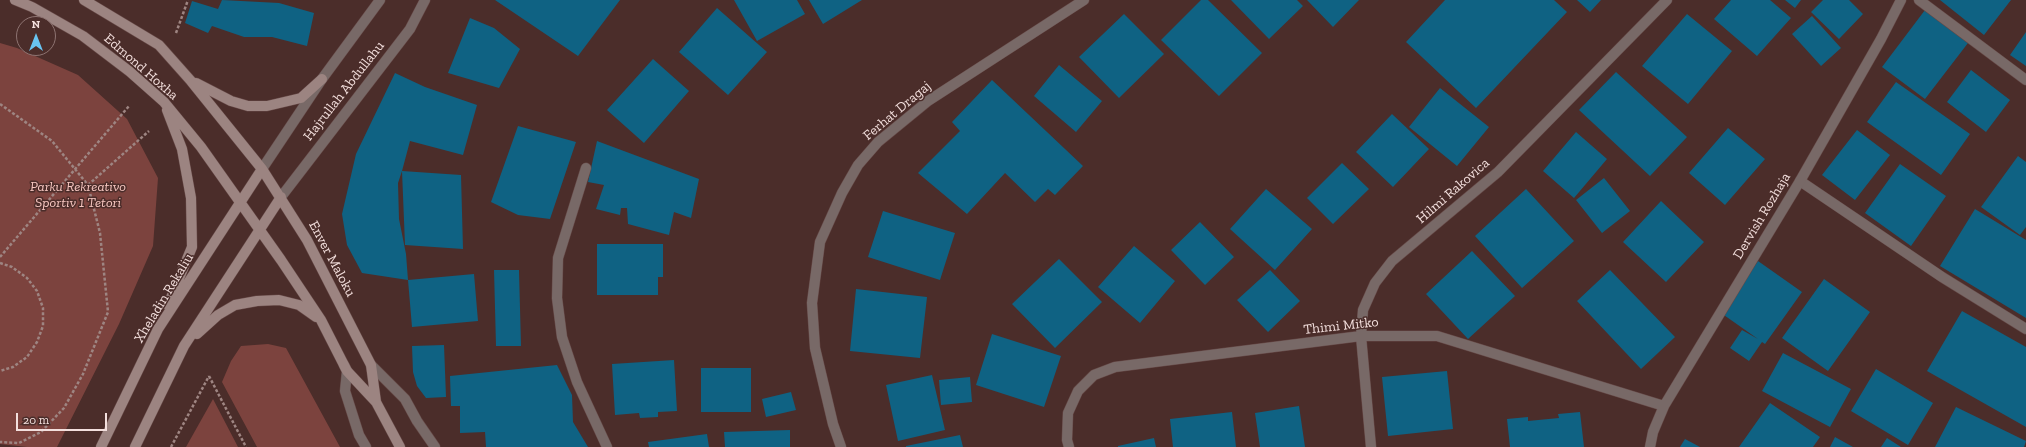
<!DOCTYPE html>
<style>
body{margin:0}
#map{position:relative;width:2026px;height:447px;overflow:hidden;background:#4b2d2a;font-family:"Zilla Slab",serif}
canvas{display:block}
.north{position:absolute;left:16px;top:16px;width:40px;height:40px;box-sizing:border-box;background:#4b2d2a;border:1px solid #8e7472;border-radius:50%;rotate:0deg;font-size:11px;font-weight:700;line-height:16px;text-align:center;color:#f3dfdd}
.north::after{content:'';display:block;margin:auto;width:14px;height:18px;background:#69c4f1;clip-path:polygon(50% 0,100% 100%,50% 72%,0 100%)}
.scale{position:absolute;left:16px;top:413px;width:91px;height:18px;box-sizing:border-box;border:2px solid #f3dfdd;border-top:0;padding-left:5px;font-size:12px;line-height:14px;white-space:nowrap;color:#f3dfdd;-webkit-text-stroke:3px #4b2d2a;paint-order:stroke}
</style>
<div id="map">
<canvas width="2026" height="447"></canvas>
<div class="north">N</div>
<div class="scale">20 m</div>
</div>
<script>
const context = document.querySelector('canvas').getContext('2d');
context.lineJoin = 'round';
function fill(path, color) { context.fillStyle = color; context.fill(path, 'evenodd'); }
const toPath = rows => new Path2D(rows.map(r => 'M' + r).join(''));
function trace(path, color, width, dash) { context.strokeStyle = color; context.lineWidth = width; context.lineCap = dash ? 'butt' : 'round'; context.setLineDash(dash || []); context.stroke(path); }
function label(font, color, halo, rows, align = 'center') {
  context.font = font + ' "Zilla Slab",serif'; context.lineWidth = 3; context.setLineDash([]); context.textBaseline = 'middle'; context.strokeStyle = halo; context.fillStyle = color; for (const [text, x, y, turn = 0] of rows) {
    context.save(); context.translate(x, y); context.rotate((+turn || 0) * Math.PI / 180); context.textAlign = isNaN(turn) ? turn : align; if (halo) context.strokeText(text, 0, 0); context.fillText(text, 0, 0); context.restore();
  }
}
const green = toPath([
 [0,43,17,48,78,75,127,119,158,178,153,246,119,324,57,447,27,447,0,444],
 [268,344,286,348,340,447,257,447,222,382,231,361,241,346],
 [213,399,238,447,186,447]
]);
const building = toPath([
 [222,0,279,3,314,13,307,46,272,37,244,37,212,26,208,33,185,23,192,1,218,9],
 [495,0,620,0,578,56],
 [734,0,797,0,805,14,757,41],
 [809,0,862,0,823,24],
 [1201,0,1208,0,1262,53,1219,96,1161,40],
 [1231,0,1297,0,1303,6,1269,39],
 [1307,0,1359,0,1333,27],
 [1445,0,1554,0,1567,12,1476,108,1406,42],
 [1577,0,1601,0,1590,12],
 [1731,0,1770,0,1791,18,1757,56,1714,19],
 [1785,0,1801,0,1795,8],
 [1823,0,1849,0,1863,14,1839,39,1811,12],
 [1940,0,2011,0,1984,35],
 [717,8,767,52,728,95,679,52],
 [1925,10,1968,43,1925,99,1882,67],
 [1124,14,1164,54,1119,98,1079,57],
 [1687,14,1732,51,1688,104,1642,66],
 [1812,16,1841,48,1821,66,1792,34],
 [470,18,494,28,520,49,499,88,448,73],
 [2026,32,2026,66,2010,55],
 [653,59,689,91,644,143,607,110],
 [1059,65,1102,101,1076,132,1034,96],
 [1971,70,2010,100,1986,132,1947,102],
 [1616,72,1687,137,1650,176,1579,110],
 [395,73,425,87,477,105,463,155,410,141,402,171,461,175,463,249,405,245,402,171,398,183,399,219,406,254,408,280,362,273,347,245,342,214,356,154],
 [992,80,1083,166,1055,195,1048,189,1035,202,1005,173,967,214,918,173,960,131,952,122],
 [1896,82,1970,134,1941,175,1867,122],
 [1440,88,1489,127,1457,166,1409,127],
 [1392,114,1429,149,1393,187,1356,152],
 [518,126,576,142,550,219,518,215,491,202],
 [1728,128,1765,159,1725,205,1689,173],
 [1857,130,1890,155,1855,200,1822,175],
 [1576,132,1607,159,1574,198,1543,171],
 [597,141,699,179,691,218,674,212,669,235,628,224,627,208,621,208,620,215,596,209,604,185,588,182],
 [2018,156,2026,162,2026,227,2020,235,1981,207],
 [1342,163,1369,189,1333,224,1307,198],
 [1900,164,1946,196,1911,246,1865,213],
 [1604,178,1630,211,1602,233,1576,200],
 [1266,189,1312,229,1275,270,1230,229],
 [1526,189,1574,241,1522,288,1475,236],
 [1661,201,1704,242,1666,282,1623,242],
 [1975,209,2026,240,2026,318,1940,266],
 [883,211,955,233,940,280,868,257],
 [1200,222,1234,257,1205,285,1171,250],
 [597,244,663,244,663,277,658,277,658,295,597,295],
 [1134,246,1175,281,1140,323,1098,287],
 [1472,251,1515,296,1468,339,1426,294],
 [1059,259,1102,302,1055,348,1012,304],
 [1758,261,1802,292,1765,344,1762,342,1749,361,1730,348,1742,330,1758,339,1721,313],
 [494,270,519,270,521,346,496,346],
 [1270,270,1300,301,1268,332,1237,300],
 [1610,270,1675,337,1641,369,1577,301],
 [474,274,478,321,412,327,408,280],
 [1824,279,1870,312,1828,371,1782,338],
 [856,289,927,297,920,358,850,351],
 [1962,311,2026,347,2026,427,1927,371],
 [992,334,1061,356,1044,407,976,385],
 [444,345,446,397,426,398,417,386,413,372,412,346],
 [1783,353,1851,389,1830,427,1762,391],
 [674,360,677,411,658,412,658,417,640,418,639,413,615,415,612,364],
 [557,365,572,395,573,422,588,447,486,447,485,432,460,433,460,406,451,406,450,376],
 [701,368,751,368,751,412,701,412],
 [1876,369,1933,403,1908,445,1851,411],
 [1447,371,1453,429,1388,436,1382,377],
 [932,375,945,430,898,441,886,385],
 [970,377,972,402,941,405,939,380],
 [791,392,796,410,766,417,762,399],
 [1770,403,1820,437,1813,447,1739,447],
 [1299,406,1305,447,1260,447,1255,413],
 [1956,407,2026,441,2024,447,1935,447],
 [1232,412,1236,447,1173,447,1170,419],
 [1580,412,1584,447,1510,447,1507,419,1528,417,1528,421,1559,418,1558,414],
 [790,430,790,447,725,447,724,432],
 [707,434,709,447,649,447,648,442],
 [960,435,963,447,906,447,906,446],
 [1835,437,1853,447,1830,447],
 [1154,438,1156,447,1118,447,1118,446],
 [1887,438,1901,447,1881,447],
 [1685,439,1700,447,1680,447]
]);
const path = toPath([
 [176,33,188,0],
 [0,104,52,141,88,185,100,233,108,312,83,374,64,408,41,432,19,443,0,442],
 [88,185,149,131],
 [0,257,129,106],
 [0,263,12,267,27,278,37,291,43,308,43,326,37,342,27,357,13,367,0,371],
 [209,376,246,447],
 [171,447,209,376]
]);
const service = toPath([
 [1800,181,1942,277,2026,329],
 [344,365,347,371,345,391,359,435,366,447],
 [371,365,405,399,417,421,435,447]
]);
const minor = toPath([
 [1919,0,2026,80],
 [586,168,558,258,557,298,562,337,577,382,607,447],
 [262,169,322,79,380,0],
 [281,197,410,29,425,0],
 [841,447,833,424,815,348,812,303,820,242,842,193,858,165,878,142,928,101,1084,0],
 [1069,447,1067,440,1068,413,1078,391,1094,375,1115,367,1361,336,1437,336,1664,406],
 [1371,447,1361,336,1363,310,1375,283,1392,261,1498,172,1667,0],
 [1650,447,1653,432,1664,406,1800,181,1881,39,1901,0]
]);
const secondary = toPath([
 [15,0,32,7,83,36,129,71,164,102,201,147,281,260,321,320,347,371,376,402,400,447],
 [84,0,159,45,191,81,262,169,307,240,371,365,376,402],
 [196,83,231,101,248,106,267,106,301,98,322,79],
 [167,110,182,149,191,198,192,247,168,305],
 [197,334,218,315,235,305,257,301,279,300,299,305,316,317],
 [101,447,158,329,262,169],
 [135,447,184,346,281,197]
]);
const streetNames = [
 ["Edmond Hoxha",141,67,41],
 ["Hajrullah Abdullahu",344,91,-52],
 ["Ferhat Dragaj",897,111,-40],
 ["Hilmi Rakovica",1453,191,-41],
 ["Dervish Rozhaja",1762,216,-59],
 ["Enver Maloku",332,259,62],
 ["Xheladin Rekaliu",164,298,-59],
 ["Thimi Mitko",1341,326,-6]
];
const parkNames = [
 ["Parku Rekreativo",78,187],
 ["Sportiv 1 Tetori",78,203]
];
fill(green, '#7c433e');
fill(building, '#0f6283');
trace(service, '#664947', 11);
trace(minor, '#664947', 11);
trace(secondary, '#664947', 11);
trace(path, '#9e8582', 2.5, [3, 2]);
trace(service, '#786967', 10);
trace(minor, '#786967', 10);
trace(secondary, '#9c8481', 10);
label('14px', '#f3dfdd', '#4b2d2a', streetNames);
label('italic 14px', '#f8c7c1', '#4b2d2a', parkNames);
</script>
